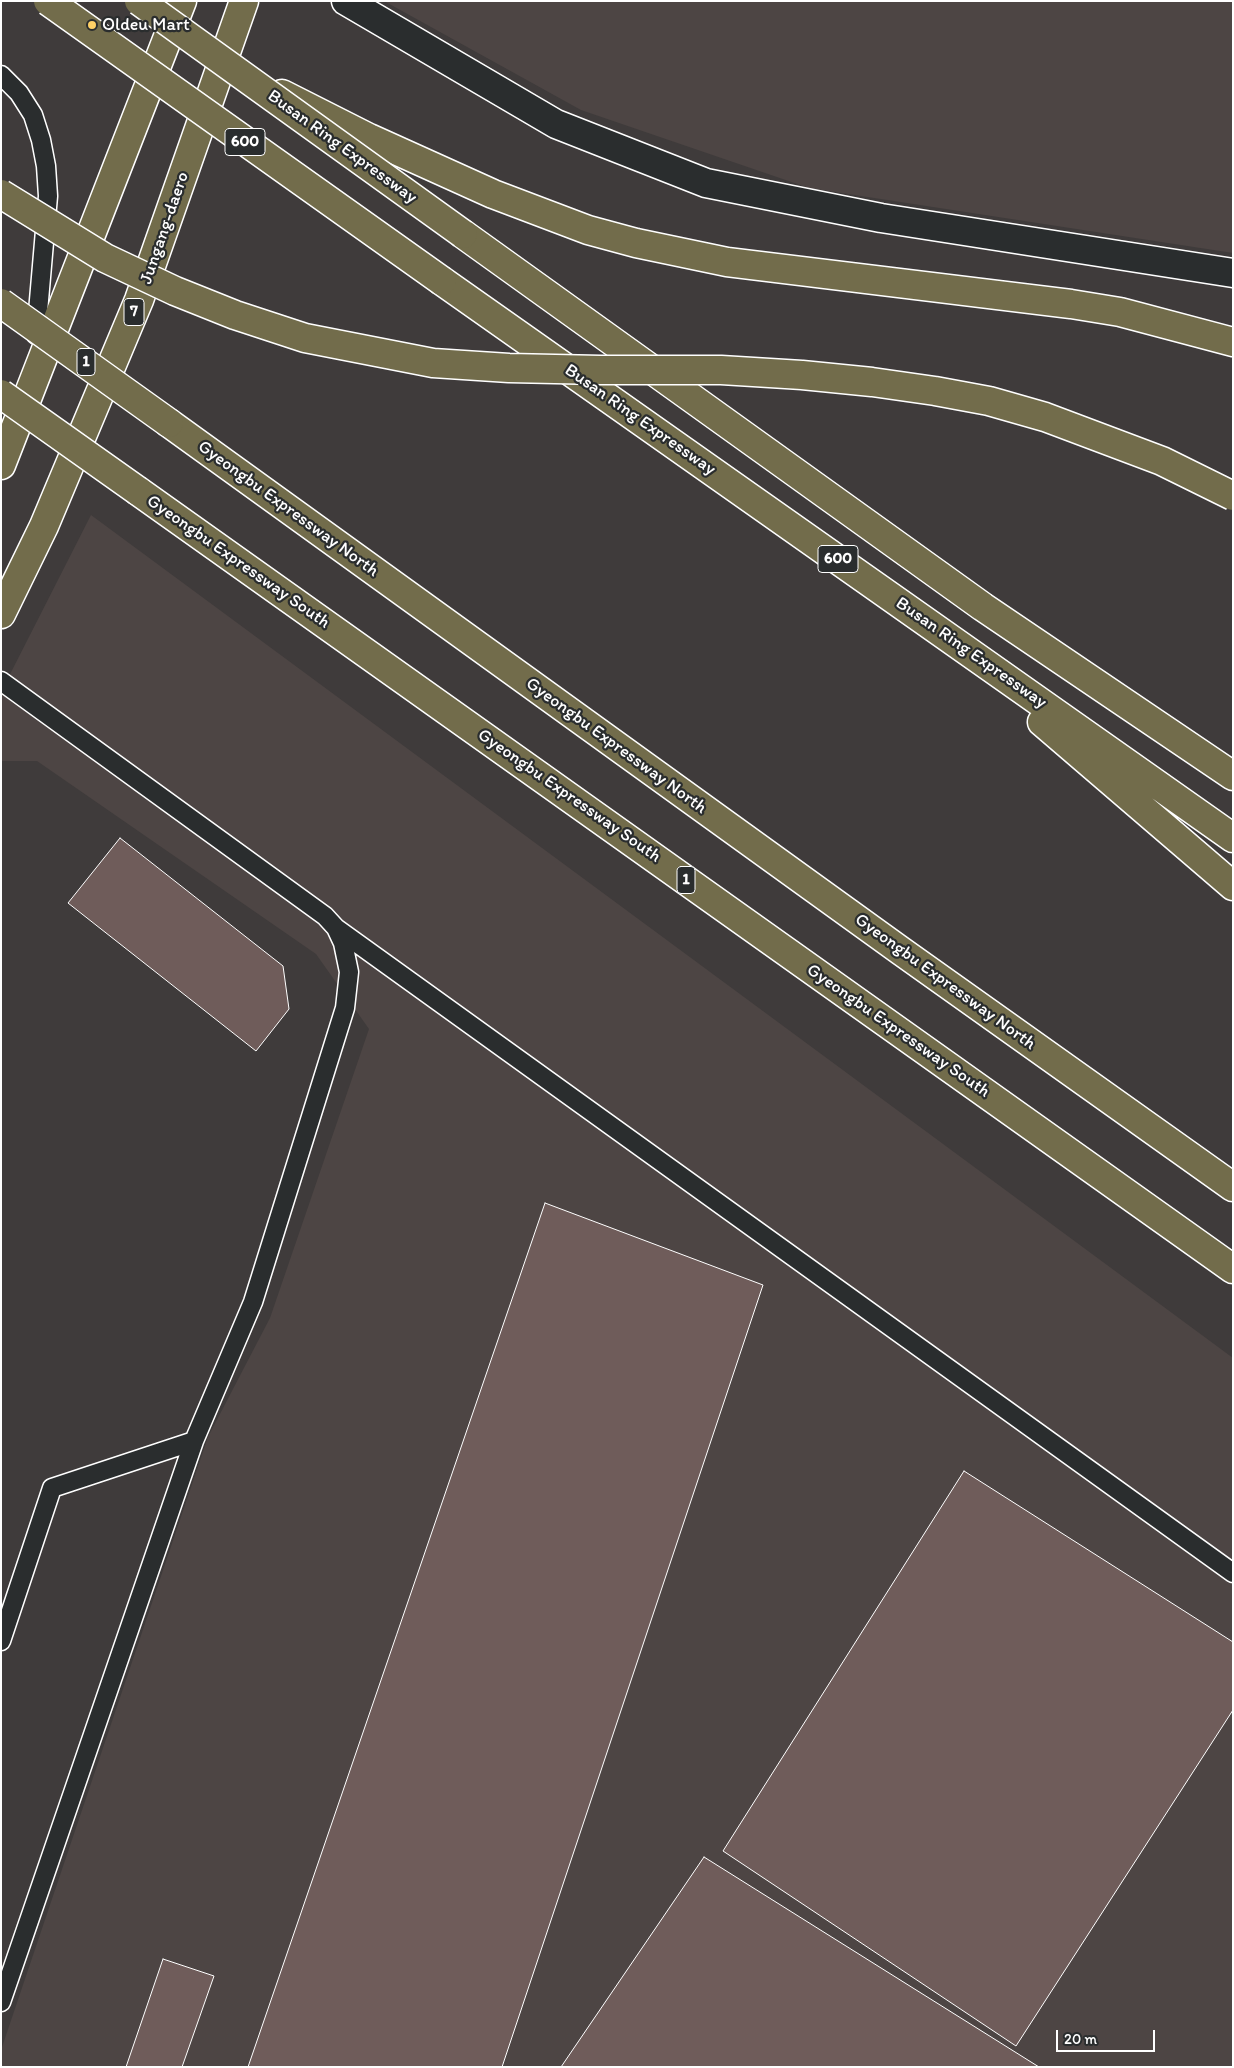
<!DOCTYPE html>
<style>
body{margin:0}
#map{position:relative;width:1234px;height:2068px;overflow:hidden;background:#3f3b3b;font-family:Itim,sans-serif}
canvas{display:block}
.frame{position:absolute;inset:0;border:2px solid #fff;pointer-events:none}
.scale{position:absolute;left:1056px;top:2030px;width:99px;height:22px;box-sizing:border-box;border:2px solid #fff;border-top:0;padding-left:6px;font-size:15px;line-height:18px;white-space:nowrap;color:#fff;-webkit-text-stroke:4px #2a2d2e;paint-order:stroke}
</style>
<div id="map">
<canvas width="1234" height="2068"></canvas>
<div class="frame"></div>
<div class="scale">20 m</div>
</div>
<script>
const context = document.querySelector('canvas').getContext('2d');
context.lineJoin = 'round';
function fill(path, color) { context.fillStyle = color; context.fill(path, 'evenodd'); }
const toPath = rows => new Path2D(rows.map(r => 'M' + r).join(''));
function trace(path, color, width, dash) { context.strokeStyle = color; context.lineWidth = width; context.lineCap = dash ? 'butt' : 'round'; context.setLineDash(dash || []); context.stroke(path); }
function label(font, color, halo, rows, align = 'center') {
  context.font = font + ' Itim,sans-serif'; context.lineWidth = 4.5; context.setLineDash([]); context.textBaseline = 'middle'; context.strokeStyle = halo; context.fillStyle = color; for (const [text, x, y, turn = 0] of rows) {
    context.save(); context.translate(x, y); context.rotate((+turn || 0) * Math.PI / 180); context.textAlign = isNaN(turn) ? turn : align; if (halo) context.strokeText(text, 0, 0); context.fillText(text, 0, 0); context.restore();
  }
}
const built = toPath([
 [384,1,1233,1,1233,253,809,188,581,110],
 [91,515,1233,1358,1233,2067,1,2067,1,2050,208,1437,270,1318,369,1029,316,954,37,761,1,761,1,692]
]);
const building = toPath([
 [120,838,283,966,289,1009,256,1051,68,903,120,838],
 [545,1203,763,1285,502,2067,248,2067,545,1203],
 [964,1471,1233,1642,1233,1710,1016,2046,723,1851,964,1471],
 [704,1857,1039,2067,561,2067,704,1857],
 [163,1959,214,1976,182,2067,126,2067,163,1959]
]);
const lane = toPath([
 [1,75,19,93,33,115,41,140,46,166,48,196,36,335],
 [1,681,325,916,336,928,343,943,349,972,345,1008,253,1302,194,1441],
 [336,928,1233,1573],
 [1,1641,52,1488,194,1441,1,2002]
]);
const secondary = toPath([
 [346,1,556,124,706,183,881,218,1233,273]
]);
const primary = toPath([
 [1,465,182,1],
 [1,614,44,526,139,300,244,1]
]);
const highway = toPath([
 [282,94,369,138,493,194,588,230,636,243,727,262,1071,304,1120,312,1233,342],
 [463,234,983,607,1233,776],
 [442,281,1233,838],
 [169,423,901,951,1233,1187],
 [138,491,1233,1269],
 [1042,722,1233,886]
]);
const highwayBridge = toPath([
 [48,1,442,281],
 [139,1,463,234],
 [1,194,105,258,175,291,235,315,305,338,433,363,509,368,601,370,721,370,802,375,872,382,935,391,989,401,1045,417,1162,461,1233,496],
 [1,303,169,423],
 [1,394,138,491]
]);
const markers = [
 [92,25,5,"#ffd166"]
];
const shields = [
 [245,142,40],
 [134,312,20],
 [86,362,18],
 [838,559,40],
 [686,880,18]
];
const shieldNames = [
 ["600",245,142],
 ["7",134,312],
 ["1",86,362],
 ["600",838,559],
 ["1",686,880]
];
const poiNames = [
 ["Oldeu Mart",102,25]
];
const streetNames = [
 ["Busan Ring Expressway",342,147,36],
 ["Jungang-daero",165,228,-71],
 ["Busan Ring Expressway",640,420,35],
 ["Gyeongbu Expressway North",288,509,36],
 ["Gyeongbu Expressway South",238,562,35],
 ["Busan Ring Expressway",971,653,35],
 ["Gyeongbu Expressway North",616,746,36],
 ["Gyeongbu Expressway South",569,796,35],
 ["Gyeongbu Expressway North",945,982,36],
 ["Gyeongbu Expressway South",898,1031,35]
];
fill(built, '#4d4544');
fill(building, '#6f5c5a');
trace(building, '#fff', 1);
trace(lane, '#fff', 21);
trace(secondary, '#fff', 31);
trace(primary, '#fff', 31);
trace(highway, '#fff', 31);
trace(lane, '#2a2d2e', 18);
trace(secondary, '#2a2d2e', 28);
trace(primary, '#726c4b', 28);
trace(highway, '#726c4b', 28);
trace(highwayBridge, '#fff', 31, []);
trace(highwayBridge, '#726c4b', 28);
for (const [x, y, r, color] of markers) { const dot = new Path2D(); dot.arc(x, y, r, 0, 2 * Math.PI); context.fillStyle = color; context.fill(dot); trace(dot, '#2a2d2e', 2); }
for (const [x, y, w] of shields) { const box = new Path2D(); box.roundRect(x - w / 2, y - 13.5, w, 27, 4); context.fillStyle = '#2a2d2e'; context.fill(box); trace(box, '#fff', 1); }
label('bold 16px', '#fff', null, shieldNames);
label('18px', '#fff', '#2a2d2e', poiNames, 'left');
label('18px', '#fff', '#2a2d2e', streetNames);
</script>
